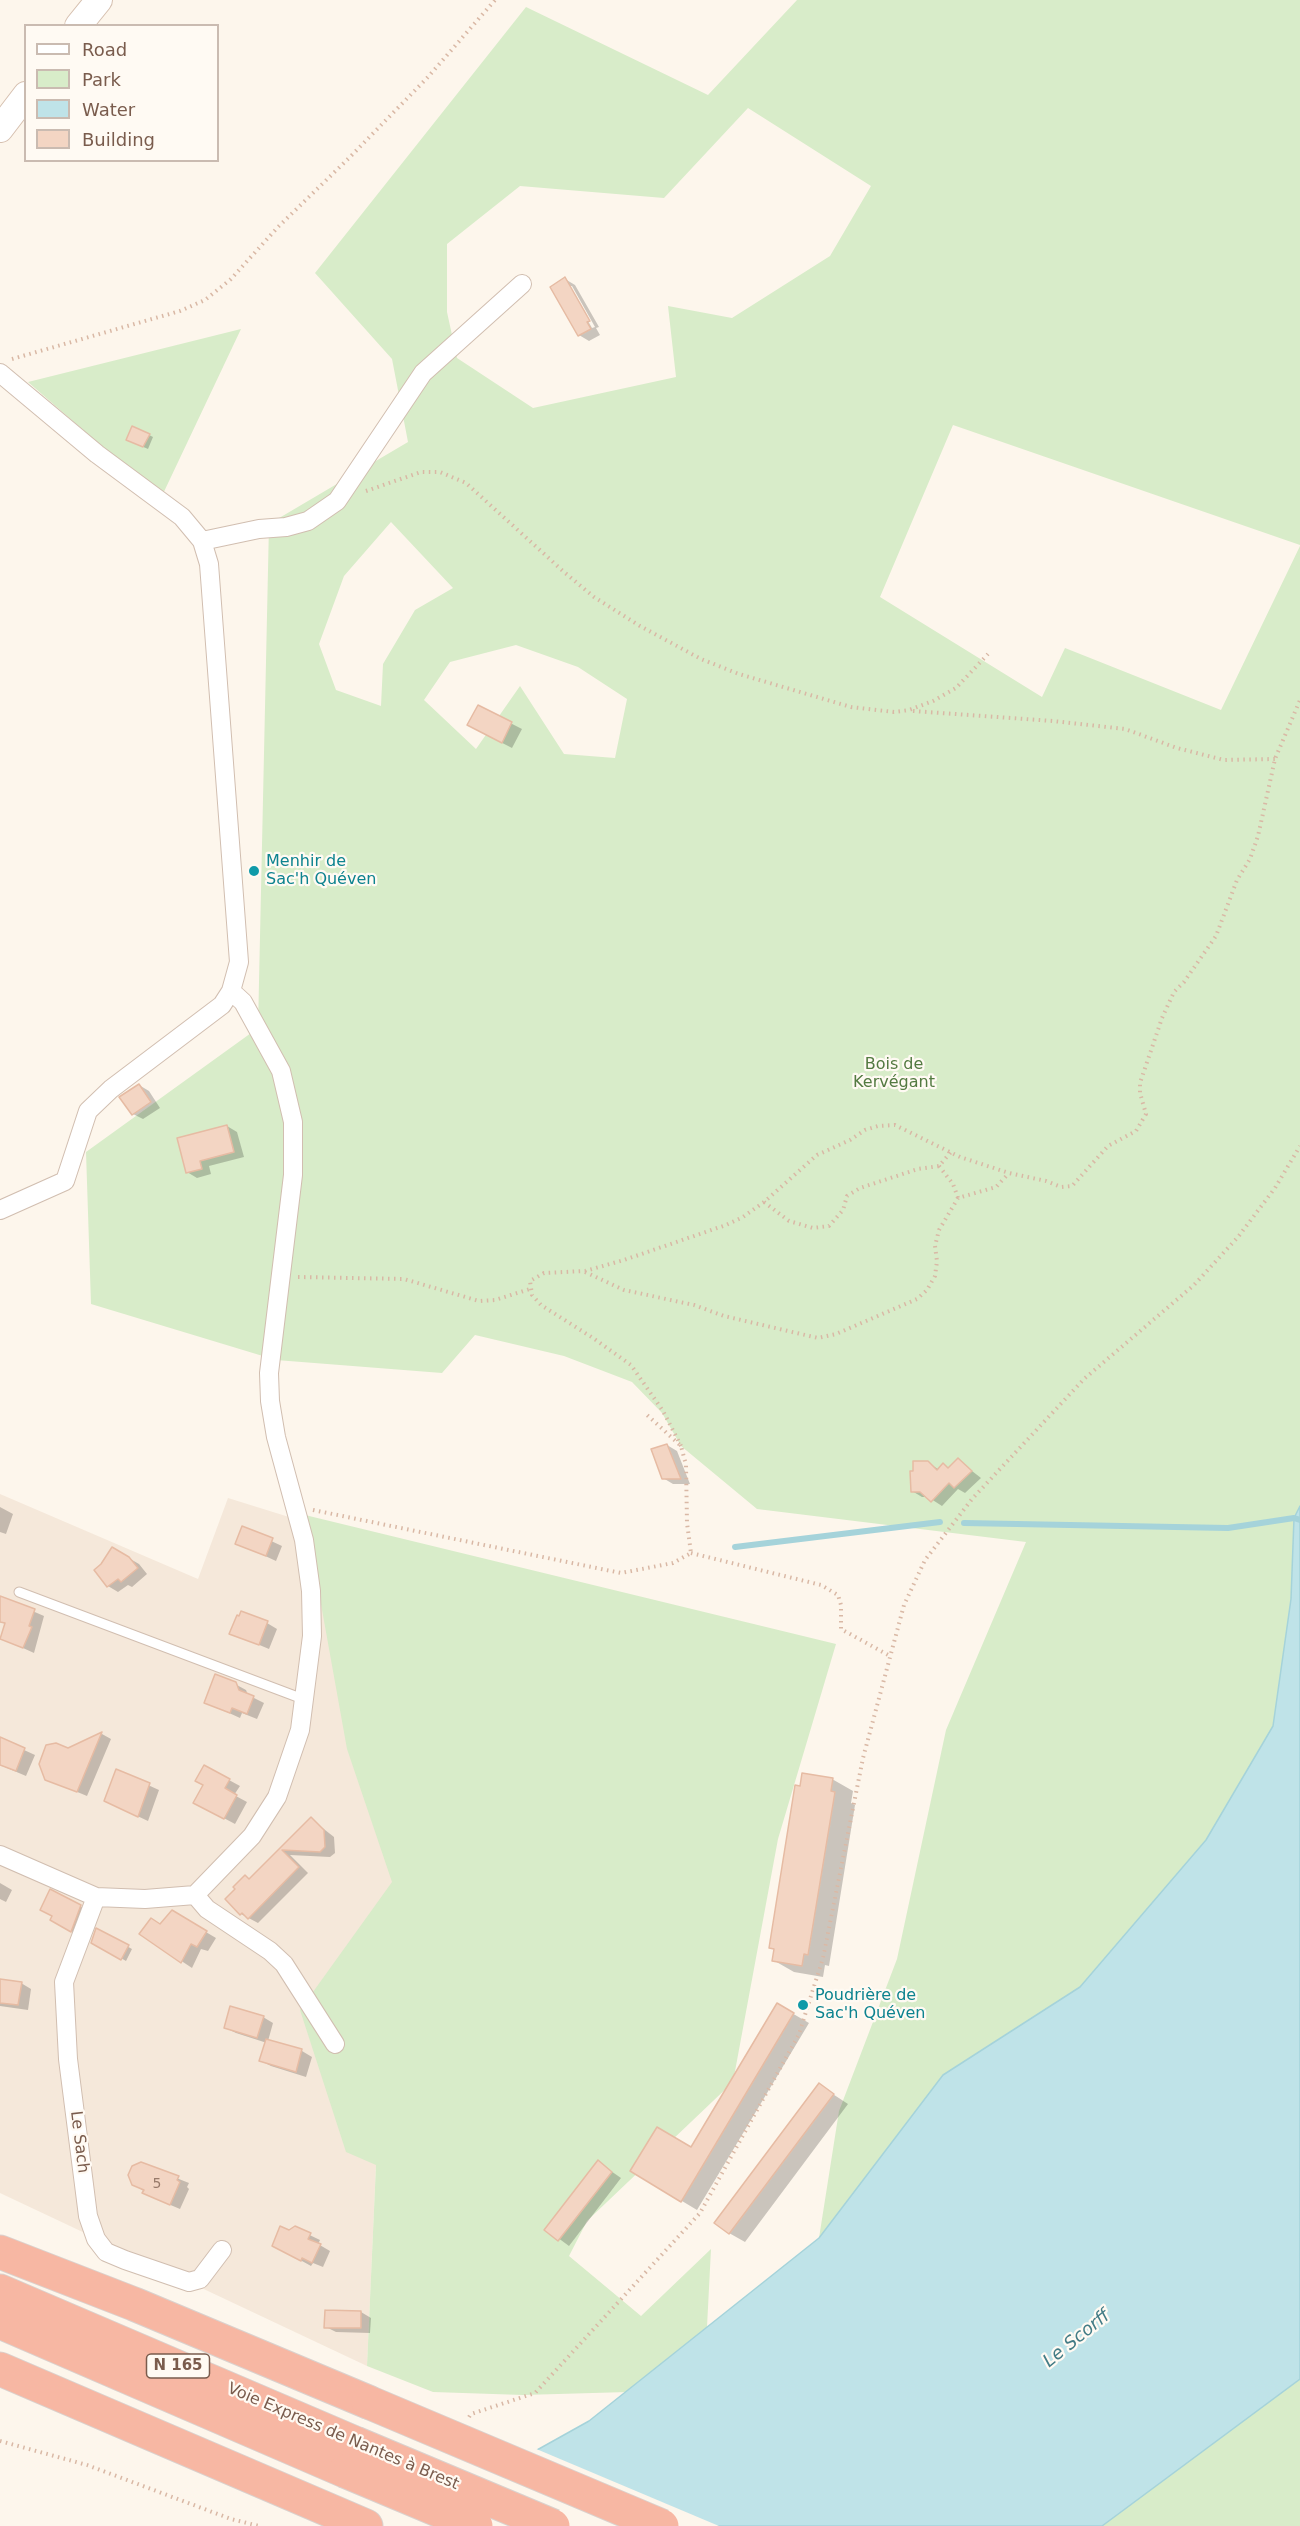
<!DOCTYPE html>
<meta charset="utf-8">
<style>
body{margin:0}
#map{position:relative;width:1300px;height:2526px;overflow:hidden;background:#fdf6ec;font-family:"DejaVu Sans",sans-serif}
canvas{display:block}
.legend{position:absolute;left:24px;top:24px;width:195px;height:138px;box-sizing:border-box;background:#fffaf3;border:2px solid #cabbb1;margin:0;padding:8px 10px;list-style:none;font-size:18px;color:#7a5c4d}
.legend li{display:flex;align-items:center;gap:12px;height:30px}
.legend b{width:30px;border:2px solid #cabbb1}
</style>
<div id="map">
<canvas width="1300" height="2526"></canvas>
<ul class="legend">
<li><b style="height:8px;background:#fff"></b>Road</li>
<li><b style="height:16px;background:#d8ecc9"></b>Park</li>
<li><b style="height:16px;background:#bfe3e8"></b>Water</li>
<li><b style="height:16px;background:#f3d5c3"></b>Building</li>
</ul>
</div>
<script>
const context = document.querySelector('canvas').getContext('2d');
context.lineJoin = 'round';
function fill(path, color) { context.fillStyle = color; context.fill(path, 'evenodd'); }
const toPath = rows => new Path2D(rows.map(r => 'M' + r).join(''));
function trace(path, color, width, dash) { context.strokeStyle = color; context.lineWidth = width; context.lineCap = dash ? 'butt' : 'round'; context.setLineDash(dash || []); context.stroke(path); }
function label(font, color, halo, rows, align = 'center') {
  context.font = font + ' "DejaVu Sans",sans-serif'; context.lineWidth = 4.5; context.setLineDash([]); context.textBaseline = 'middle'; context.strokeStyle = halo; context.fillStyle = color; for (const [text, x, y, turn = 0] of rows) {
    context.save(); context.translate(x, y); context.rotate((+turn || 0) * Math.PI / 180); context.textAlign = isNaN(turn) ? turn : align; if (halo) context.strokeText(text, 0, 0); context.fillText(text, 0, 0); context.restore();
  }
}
const residential = toPath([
 [0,1494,198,1579,228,1498,289,1517,434,1886,376,2165,367,2366,0,2193]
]);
const green = toPath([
 [797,0,1300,0,1300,545,953,425,880,597,1042,697,1065,648,1221,710,1300,546,1300,1506,1294,1518,1291,1599,1273,1726,1206,1840,1080,1987,943,2075,819,2238,839,2111,897,1959,946,1730,1026,1542,757,1509,681,1446,662,1413,632,1382,564,1356,475,1335,442,1373,276,1360,91,1304,86,1152,258,1028,269,524,408,442,392,359,315,273,526,7,708,95],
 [748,108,871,186,830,256,732,318,668,306,676,377,533,408,457,358,447,312,447,244,520,186,664,198],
 [391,522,453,588,415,610,383,664,381,706,336,690,319,644,344,576],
 [516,645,578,667,627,699,615,758,564,754,520,686,476,749,424,700,450,662],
 [241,329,161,498,28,382],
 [305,1515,836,1644,778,1839,733,2082,587,2221,569,2256,641,2316,711,2249,707,2327,628,2392,523,2395,433,2392,367,2366,376,2165,346,2152,300,2010,392,1882,347,1749],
 [1300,2379,1300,2526,1102,2526]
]);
const water = toPath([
 [1300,1506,1300,2379,1102,2526,429,2526,537,2450,589,2421,819,2238,943,2075,1080,1987,1206,1840,1273,1726,1291,1599,1294,1518,1300,1506]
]);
const pier = toPath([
 [534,2448,719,2526,426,2526,470,2469]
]);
const shadow = toPath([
 [565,279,575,285,599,327,596,328,600,335,589,341,579,335],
 [568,286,572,286,595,327,592,328],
 [149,435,153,437,148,449,132,442],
 [479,707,522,729,512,748,479,731],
 [139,1085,149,1091,160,1108,143,1119,133,1114],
 [227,1126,237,1132,244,1157,209,1166,211,1174,197,1178,187,1172],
 [667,1445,677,1451,690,1484,673,1484,663,1478],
 [958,1460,981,1478,965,1493,958,1489,942,1506,928,1497,922,1497,912,1491,928,1463,938,1469,943,1465,948,1468],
 [0,1507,13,1514,6,1534,0,1532],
 [243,1528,282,1546,276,1561,237,1543],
 [113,1549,139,1564,147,1574,132,1587,128,1585,118,1592,108,1586,96,1570],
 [0,1597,44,1616,34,1653,1,1638,6,1624,0,1622],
 [240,1618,267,1623,277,1629,269,1649,231,1633],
 [235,1684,246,1690,248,1695,264,1703,257,1719,242,1713,240,1718,205,1702],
 [102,1734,111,1739,87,1796,46,1779,68,1749],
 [0,1739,35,1755,26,1776,0,1765],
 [205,1767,240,1786,234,1795,247,1802,235,1824,205,1808],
 [117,1771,159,1790,148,1821,116,1806],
 [832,1779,853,1791,851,1803,855,1805,829,1966,825,1965,823,1977,794,1972,773,1960,775,1950,771,1947],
 [311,1819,334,1837,335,1853,330,1857,290,1855,308,1873,258,1923,241,1914,237,1889,245,1877,250,1880],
 [0,1883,12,1890,6,1902,0,1899],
 [80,1906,90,1912,81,1937,52,1919],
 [172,1912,216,1938,208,1951,201,1949,192,1968,141,1934,161,1925],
 [97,1930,132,1949,126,1961,93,1942],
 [0,1980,21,1983,31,1989,28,2010,0,2006],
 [778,2005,809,2023,697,2210,632,2171,692,2149],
 [263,2017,273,2023,268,2041,302,2051,312,2057,306,2077,271,2066,261,2061,267,2043,236,2033,226,2028],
 [819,2085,848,2104,745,2242,729,2233],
 [598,2162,621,2178,569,2246,546,2229],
 [141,2164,189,2183,187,2187,189,2189,180,2209,154,2198,133,2184],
 [295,2228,320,2240,318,2244,330,2251,323,2267,313,2263,311,2266,284,2251,289,2232],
 [361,2312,371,2318,370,2333,336,2332,326,2327]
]);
const stream = toPath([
 [964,1523,1228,1528,1294,1518,1300,1520],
 [735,1547,940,1522]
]);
const building = toPath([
 [565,277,590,321,587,322,591,329,578,336,550,287,565,277],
 [132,426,150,434,143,447,126,440,132,426],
 [478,705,512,722,502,743,467,725,478,705],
 [139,1084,151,1102,132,1115,119,1097,139,1084],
 [227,1125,234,1152,200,1161,202,1169,186,1173,177,1138,227,1125],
 [667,1444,681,1479,662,1479,651,1449,667,1444],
 [958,1458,972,1471,954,1488,949,1483,931,1502,920,1492,911,1492,910,1471,913,1471,913,1461,928,1461,937,1470,943,1463,948,1468,958,1458],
 [242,1526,273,1538,266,1556,235,1544,242,1526],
 [112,1547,129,1557,138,1568,121,1582,118,1579,107,1587,94,1570,101,1564,112,1547],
 [0,1596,35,1609,29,1626,32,1627,23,1648,0,1639,5,1623,0,1622,0,1596],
 [241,1611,268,1621,259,1645,229,1634,237,1615,239,1616,241,1611],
 [215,1674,236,1682,239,1690,254,1696,247,1714,232,1708,230,1713,204,1703,215,1674],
 [102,1732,77,1792,45,1780,39,1764,46,1745,56,1743,68,1748,102,1732],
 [0,1737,25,1748,16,1771,0,1765,0,1737],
 [204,1765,230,1779,225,1788,237,1795,224,1819,193,1803,203,1785,195,1781,204,1765],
 [116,1769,150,1783,138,1817,104,1801,116,1769],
 [802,1773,833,1778,831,1791,835,1792,808,1955,804,1954,802,1966,772,1961,774,1949,769,1948,795,1785,800,1786,802,1773],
 [311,1817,324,1830,325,1847,320,1852,282,1850,299,1867,248,1919,242,1913,240,1915,225,1899,235,1889,233,1887,245,1875,249,1879,311,1817],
 [50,1889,81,1905,71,1932,50,1920,52,1916,40,1910,50,1889],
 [172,1910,207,1931,197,1947,191,1944,181,1963,139,1934,151,1918,160,1924,172,1910],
 [96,1928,129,1945,121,1960,91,1943,96,1928],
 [0,1979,22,1982,18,2005,0,2003,0,1979],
 [777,2003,794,2013,681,2202,630,2171,657,2127,691,2147,777,2003],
 [230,2006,264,2016,257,2038,224,2028,230,2006],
 [266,2039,302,2049,296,2072,259,2061,266,2039],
 [819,2083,834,2094,729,2234,714,2223,819,2083],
 [598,2160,612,2172,558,2241,544,2230,598,2160],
 [141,2162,179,2176,177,2180,180,2182,170,2205,142,2193,144,2190,132,2185,128,2175,132,2166,141,2162],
 [280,2226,289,2230,295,2226,311,2233,308,2239,321,2244,312,2263,302,2258,301,2261,272,2246,280,2226],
 [325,2310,361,2311,361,2328,324,2328,325,2310]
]);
const path = toPath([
 [12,359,180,311,205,300,231,279,278,227,350,157,428,77,495,0],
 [366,491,421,472,440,472,466,483,564,572,594,597,640,626,701,659,739,674,851,707,894,712,909,710,933,701,956,688,988,654],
 [913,711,1053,721,1125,729,1177,748,1224,760,1275,759],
 [939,1166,953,1184,958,1198],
 [764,1202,789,1221,813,1228,829,1226,843,1210,847,1196,860,1188,918,1169,939,1166,951,1152],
 [585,1272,624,1290,694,1305,724,1316,818,1338,836,1334,917,1299,927,1290,935,1276,937,1261,935,1246,939,1230,958,1198,996,1187,1009,1173],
 [298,1277,404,1279,479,1301,495,1300,530,1289],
 [681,1446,663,1411,631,1365,593,1338,541,1305,532,1295,530,1281,544,1273,585,1271,624,1260,726,1225,743,1217,764,1202,817,1155,850,1140,865,1130,878,1126,895,1125,960,1157,1009,1173,1046,1181,1061,1187,1072,1186,1108,1146,1136,1131,1146,1114,1140,1093,1140,1083,1162,1018,1174,992,1184,982,1216,936,1237,880,1250,859,1258,836,1275,759,1300,700],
 [313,1510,621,1573,673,1563,691,1553,687,1523,686,1465,681,1446,646,1414],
 [691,1553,821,1585,838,1595,841,1605,841,1629,890,1656],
 [469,2417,471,2414,535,2393,700,2213,799,2034,823,1958,863,1758,904,1605,925,1560,972,1499,1084,1379,1194,1285,1238,1237,1275,1188,1300,1146],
 [0,2441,87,2465,231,2519,259,2526]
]);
const lane = toPath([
 [19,1592,303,1699]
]);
const street = toPath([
 [0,373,97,454,182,517,202,541,209,564,239,962,231,991,243,1002,281,1071,293,1122,293,1175,269,1373,270,1401,276,1437,304,1540,311,1591,312,1636,300,1730,277,1797,252,1836,195,1895,145,1899,96,1897,0,1855],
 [202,541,259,529,286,527,308,521,337,501,423,373,522,284],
 [0,1210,65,1181,88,1111,111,1089,222,1005,231,991],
 [195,1895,207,1909,270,1951,284,1964,335,2044],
 [96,1897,64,1982,68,2059,88,2216,96,2239,106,2252,125,2260,189,2282,200,2279,222,2250]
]);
const secondary = toPath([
 [78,26,99,0],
 [0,129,26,95]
]);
const highway = toPath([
 [0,2252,134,2304,368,2402],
 [0,2291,355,2443],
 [0,2322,345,2471],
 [0,2369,366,2526]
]);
const highwayBridge = toPath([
 [368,2402,662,2526],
 [355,2443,553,2526],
 [345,2471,476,2526]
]);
const markers = [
 [254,871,6,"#0f9aa8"],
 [803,2005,6,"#0f9aa8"]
];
const numberNames = [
 ["5",157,2184]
];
const shields = [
 [178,2366,63]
];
const shieldNames = [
 ["N 165",178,2366]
];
const cultureNames = [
 ["Menhir de",266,862],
 ["Sac'h Quéven",266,880],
 ["Poudrière de",815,1996],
 ["Sac'h Quéven",815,2014]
];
const parkNames = [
 ["Bois de",894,1065],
 ["Kervégant",894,1083]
];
const streetNames = [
 ["Le Sach",79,2142,83],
 ["Voie Express de Nantes à Brest",343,2437,23]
];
const waterNames = [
 ["Le Scorff",1077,2339,-39]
];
fill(residential, '#f5e8da');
fill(green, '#d8ecc9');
fill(water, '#bfe3e8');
trace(water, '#a5d3da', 1.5);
fill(pier, '#fdf6ec');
fill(shadow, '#0003');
trace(stream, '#a5d3da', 6);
fill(building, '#f3d5c3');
trace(building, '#e6bba3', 1.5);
trace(lane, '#d1beb0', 11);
trace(street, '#d1beb0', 20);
trace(secondary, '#d6c0b0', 28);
trace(highway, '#dad1cd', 35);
trace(path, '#d9b8a5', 4, [1.5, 4.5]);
trace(lane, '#fff', 9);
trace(street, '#fff', 18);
trace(secondary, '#fff', 26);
trace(highway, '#f7b7a3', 33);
trace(highwayBridge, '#dad1cd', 35, []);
trace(highwayBridge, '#f7b7a3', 33);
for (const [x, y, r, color] of markers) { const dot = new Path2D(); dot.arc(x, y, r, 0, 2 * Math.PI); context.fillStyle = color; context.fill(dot); trace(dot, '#fffaf3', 2); }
label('14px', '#987a6a', null, numberNames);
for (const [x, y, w] of shields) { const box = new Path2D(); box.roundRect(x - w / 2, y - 12, w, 24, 4.5); context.fillStyle = '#fffaf3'; context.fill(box); trace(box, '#7a5c4d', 1.5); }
label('bold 15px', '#7a5c4d', null, shieldNames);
label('16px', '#0d838f', '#fffaf3', cultureNames, 'left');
label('16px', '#537a41', '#fffaf3', parkNames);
label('16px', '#7a5c4d', '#fffaf3', streetNames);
label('italic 18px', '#437c86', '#fffaf3', waterNames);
</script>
